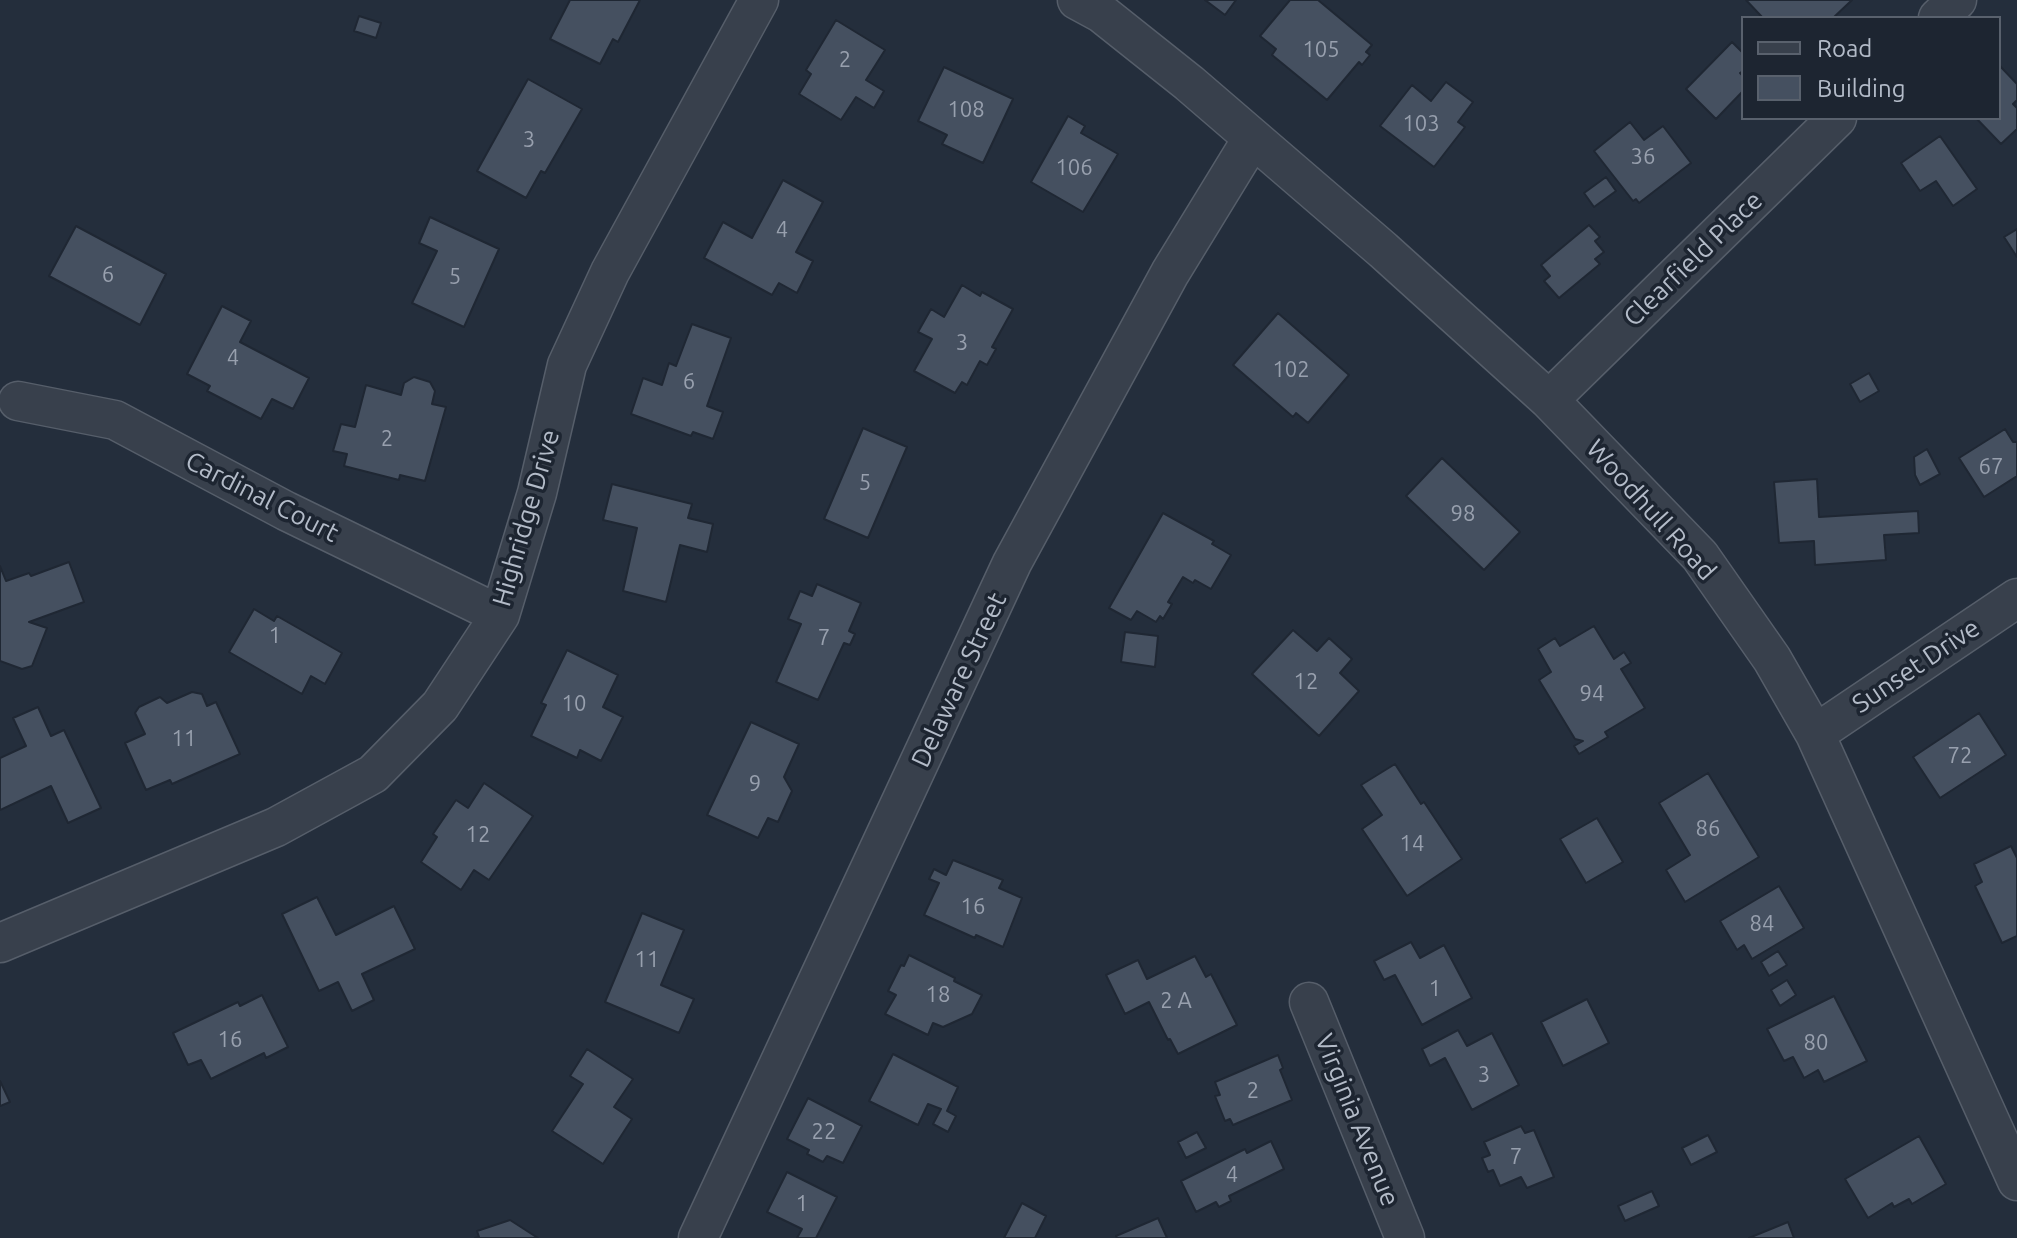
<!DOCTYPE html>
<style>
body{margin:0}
#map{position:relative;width:2017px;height:1238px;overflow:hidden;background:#242e3c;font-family:Ubuntu,sans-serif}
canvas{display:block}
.legend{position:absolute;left:1741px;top:16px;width:260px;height:104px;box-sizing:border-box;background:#1d2531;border:2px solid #59616d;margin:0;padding:10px 14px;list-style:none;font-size:24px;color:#b3bbc8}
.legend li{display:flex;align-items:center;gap:16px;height:40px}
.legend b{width:40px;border:2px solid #59616d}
</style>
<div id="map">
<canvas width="2017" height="1238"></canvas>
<ul class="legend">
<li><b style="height:10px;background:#38404c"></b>Road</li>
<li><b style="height:22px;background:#455060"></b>Building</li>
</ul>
</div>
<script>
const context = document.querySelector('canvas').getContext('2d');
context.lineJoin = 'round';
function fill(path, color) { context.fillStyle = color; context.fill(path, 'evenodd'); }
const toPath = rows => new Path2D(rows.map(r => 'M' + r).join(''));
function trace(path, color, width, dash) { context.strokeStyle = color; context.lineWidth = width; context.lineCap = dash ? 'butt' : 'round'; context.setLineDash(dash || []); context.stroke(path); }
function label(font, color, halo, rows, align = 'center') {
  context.font = font + ' Ubuntu,sans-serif'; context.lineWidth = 7; context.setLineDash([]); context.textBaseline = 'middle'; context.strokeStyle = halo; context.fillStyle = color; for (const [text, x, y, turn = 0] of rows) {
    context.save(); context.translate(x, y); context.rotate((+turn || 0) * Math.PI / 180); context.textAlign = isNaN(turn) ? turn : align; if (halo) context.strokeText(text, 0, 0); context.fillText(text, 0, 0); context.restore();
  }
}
const building = toPath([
 [570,0,640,0,618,42,613,39,600,64,550,39,570,0],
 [1205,0,1236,0,1225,15,1205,0],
 [1290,0,1318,0,1372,45,1366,52,1370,55,1362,65,1359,62,1327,100,1272,55,1276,49,1260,36,1290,0],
 [1746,0,1852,0,1833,18,1763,18,1746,0],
 [359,16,381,23,376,38,354,31,359,16],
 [836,20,885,50,866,80,884,91,874,108,856,97,841,120,799,94,811,74,806,70,836,20],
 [1732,42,1743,53,1743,71,1740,73,1743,76,1743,91,1716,119,1686,89,1732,42],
 [1999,65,2017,84,2017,100,2013,104,2017,108,2017,129,2001,144,1976,118,1999,118,1999,65],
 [944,67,1013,99,983,163,942,144,947,135,918,121,944,67],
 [528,79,582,109,545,173,541,171,526,198,477,171,528,79],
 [1446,82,1473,102,1458,122,1465,127,1434,167,1380,126,1412,85,1431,101,1446,82],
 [1068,116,1085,126,1081,133,1118,154,1083,212,1031,182,1068,116],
 [1630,122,1644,140,1663,126,1691,163,1639,203,1636,199,1633,201,1594,151,1630,122],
 [1940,136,1977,189,1953,206,1936,181,1920,191,1901,163,1940,136],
 [1606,177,1616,191,1594,207,1584,193,1606,177],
 [783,180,823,202,796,252,813,261,797,293,779,283,772,295,704,258,723,222,752,238,783,180],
 [430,217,499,249,464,327,412,303,437,251,419,243,430,217],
 [1589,225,1600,237,1595,241,1604,252,1595,259,1600,264,1559,298,1544,281,1550,276,1541,265,1589,225],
 [76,226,166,274,140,325,49,276,76,226],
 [2017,229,2017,257,2004,237,2017,229],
 [962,285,980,296,982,292,1013,309,992,347,996,349,987,365,980,361,967,385,962,382,955,393,914,371,932,339,918,332,931,309,944,317,962,285],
 [222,306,251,321,240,342,309,378,293,409,272,399,261,419,207,391,210,386,187,374,222,306],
 [1278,313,1349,375,1308,423,1296,413,1293,417,1233,365,1278,313],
 [692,324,731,338,707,406,723,412,713,439,693,432,691,436,631,414,643,378,662,385,669,363,676,366,692,324],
 [1869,373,1879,391,1860,402,1850,384,1869,373],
 [414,377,430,382,435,391,432,404,446,407,425,481,400,475,399,480,344,466,347,454,333,451,341,424,355,427,366,385,401,395,404,383,414,377],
 [863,428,907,447,868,538,824,519,863,428],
 [2005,429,2013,442,2017,442,2017,476,1984,497,1959,458,2005,429],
 [1927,449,1940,474,1920,485,1915,475,1914,457,1927,449],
 [1442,458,1520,532,1484,570,1406,496,1442,458],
 [1817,479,1819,517,1918,511,1919,533,1884,535,1886,560,1815,565,1814,541,1779,543,1774,482,1817,479],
 [612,484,692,504,688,518,713,524,707,552,680,545,666,602,623,591,637,528,603,520,612,484],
 [1163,513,1214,541,1212,544,1231,555,1211,589,1195,580,1193,583,1183,577,1168,602,1172,604,1163,619,1160,616,1156,622,1137,611,1131,620,1109,608,1163,513],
 [69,562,84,602,29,622,47,628,32,666,22,669,0,661,0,566,6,581,29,573,31,576,69,562],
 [817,584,861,603,849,631,855,634,850,645,844,643,818,700,776,682,801,624,788,619,800,591,812,596,817,584],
 [254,609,274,621,277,616,342,653,325,684,311,676,302,694,229,652,254,609],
 [1594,626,1614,659,1624,652,1631,663,1621,669,1645,708,1605,732,1608,737,1579,754,1574,746,1583,741,1575,739,1539,680,1551,672,1538,649,1555,638,1560,646,1594,626],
 [1293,630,1317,651,1329,638,1352,659,1340,673,1359,691,1319,736,1252,674,1293,630],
 [1125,632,1158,636,1155,667,1121,662,1125,632],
 [567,650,618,675,603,707,623,717,601,761,580,750,577,758,531,736,546,705,541,703,567,650],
 [192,692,202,694,207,706,216,702,240,754,172,784,170,780,146,790,125,743,145,734,135,713,139,707,160,697,167,703,192,692],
 [38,707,51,736,64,730,101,808,68,823,51,786,0,810,0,758,26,746,13,718,38,707],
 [1979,713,2006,755,1940,798,1913,757,1979,713],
 [751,722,799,744,784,777,792,791,778,822,768,818,758,838,707,815,751,722],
 [1395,764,1421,804,1424,802,1462,859,1407,896,1362,829,1382,815,1361,785,1395,764],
 [1708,773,1759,857,1685,902,1666,870,1690,855,1659,803,1708,773],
 [484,783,533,816,489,880,474,870,461,890,421,862,437,837,433,834,456,800,468,808,484,783],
 [1597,818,1623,862,1586,883,1560,839,1597,818],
 [2011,846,2017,858,2017,936,2002,943,1975,886,1982,882,1974,864,2011,846],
 [953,860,1003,880,999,888,1022,898,1003,947,976,935,975,938,924,915,939,883,929,879,934,869,946,875,953,860],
 [1779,886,1804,928,1752,959,1744,945,1737,950,1720,921,1779,886],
 [317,897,336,935,394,906,415,949,362,974,374,1000,352,1011,338,982,319,991,282,914,317,897],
 [642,913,684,930,661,985,694,999,679,1033,605,1002,642,913],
 [1411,942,1420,958,1444,945,1472,998,1422,1025,1395,975,1384,980,1374,961,1411,942],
 [1778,951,1787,965,1769,976,1761,962,1778,951],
 [909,955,955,978,954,981,982,995,972,1014,943,1027,933,1023,928,1035,885,1014,896,995,888,991,901,965,904,966,909,955],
 [1195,956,1206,977,1211,974,1237,1025,1178,1054,1170,1039,1168,1040,1149,1002,1125,1014,1106,975,1138,960,1147,979,1195,956],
 [1787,980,1796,995,1780,1006,1771,990,1787,980],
 [262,995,288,1047,266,1058,264,1053,211,1079,201,1060,188,1065,173,1033,238,1002,240,1006,262,995],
 [1834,996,1867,1061,1824,1082,1818,1070,1804,1078,1793,1057,1784,1061,1767,1029,1834,996],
 [1587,999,1609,1043,1563,1066,1541,1022,1587,999],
 [1458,1030,1467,1046,1492,1033,1519,1085,1472,1110,1445,1058,1430,1066,1422,1049,1458,1030],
 [587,1049,633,1079,614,1107,632,1119,603,1164,552,1131,583,1084,570,1076,587,1049],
 [893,1054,958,1087,947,1111,956,1116,948,1132,933,1124,941,1109,928,1104,918,1125,869,1101,893,1054],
 [1278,1055,1283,1068,1280,1070,1292,1100,1233,1125,1230,1119,1225,1121,1215,1096,1220,1095,1215,1082,1278,1055],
 [0,1081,10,1102,0,1106,0,1081],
 [808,1098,862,1126,843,1163,827,1156,823,1162,807,1154,809,1150,787,1139,808,1098],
 [1521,1126,1525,1133,1534,1130,1554,1177,1527,1188,1521,1177,1500,1186,1493,1170,1488,1172,1482,1158,1490,1155,1484,1142,1521,1126],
 [1197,1132,1206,1148,1186,1158,1178,1142,1197,1132],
 [1708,1135,1717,1152,1691,1165,1682,1148,1708,1135],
 [1919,1136,1946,1184,1912,1204,1909,1199,1894,1207,1892,1203,1868,1218,1845,1179,1919,1136],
 [1271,1141,1284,1169,1229,1196,1231,1201,1219,1207,1216,1202,1196,1212,1181,1181,1245,1149,1247,1153,1271,1141],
 [787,1172,837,1197,816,1238,797,1238,802,1229,767,1212,787,1172],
 [1652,1191,1659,1206,1625,1221,1618,1206,1652,1191],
 [1022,1203,1046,1216,1035,1238,1004,1238,1022,1203],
 [1158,1218,1167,1238,1117,1238,1116,1236,1158,1218],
 [510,1220,538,1238,475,1238,479,1237,477,1231,510,1220],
 [1788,1222,1794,1238,1749,1238,1788,1222]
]);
const minor = toPath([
 [1077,0,1101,13,1189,83,1383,250,1549,400,1700,556,1772,659,1815,734,2017,1181],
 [1938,18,1957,0],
 [1549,400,1837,118],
 [18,401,115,420,286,511,500,615],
 [1815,734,2017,598],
 [0,943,276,827,373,774,440,706,500,615,537,493,567,365,610,272,759,0],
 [1309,1002,1405,1238],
 [698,1238,1012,563,1170,273,1252,139]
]);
const numberNames = [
 ["105",1321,50],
 ["2",845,60],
 ["108",966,110],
 ["103",1421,124],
 ["3",529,140],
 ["36",1643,157],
 ["106",1074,168],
 ["4",782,230],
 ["6",108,275],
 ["5",455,277],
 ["3",962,343],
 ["4",233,358],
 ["102",1291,370],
 ["6",689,382],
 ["2",387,439],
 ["67",1991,467],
 ["5",865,483],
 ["98",1463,514],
 ["1",275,636],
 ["7",824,638],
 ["12",1306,682],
 ["94",1592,694],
 ["10",574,704],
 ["11",184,739],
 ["72",1960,756],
 ["9",755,784],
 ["86",1708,829],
 ["12",478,835],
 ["14",1412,844],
 ["16",973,907],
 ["84",1762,924],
 ["11",647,960],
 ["1",1435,989],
 ["18",938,995],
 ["2 A",1176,1001],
 ["16",230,1040],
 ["80",1816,1043],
 ["3",1484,1075],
 ["2",1253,1091],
 ["22",824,1132],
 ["7",1516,1157],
 ["4",1232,1175],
 ["1",802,1204]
];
const streetNames = [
 ["Clearfield Place",1693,259,-44],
 ["Cardinal Court",262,497,27],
 ["Woodhull Road",1651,510,48],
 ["Highridge Drive",526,518,-74],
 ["Sunset Drive",1916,666,-34],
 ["Delaware Street",959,680,-65],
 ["Virginia Avenue",1357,1120,68]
];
fill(building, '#455060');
trace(building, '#1f2733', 2);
trace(minor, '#565e6a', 41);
trace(minor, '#38404c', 38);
label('22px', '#98a0ae', null, numberNames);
label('26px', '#b3bbc8', '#1d2531', streetNames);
</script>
